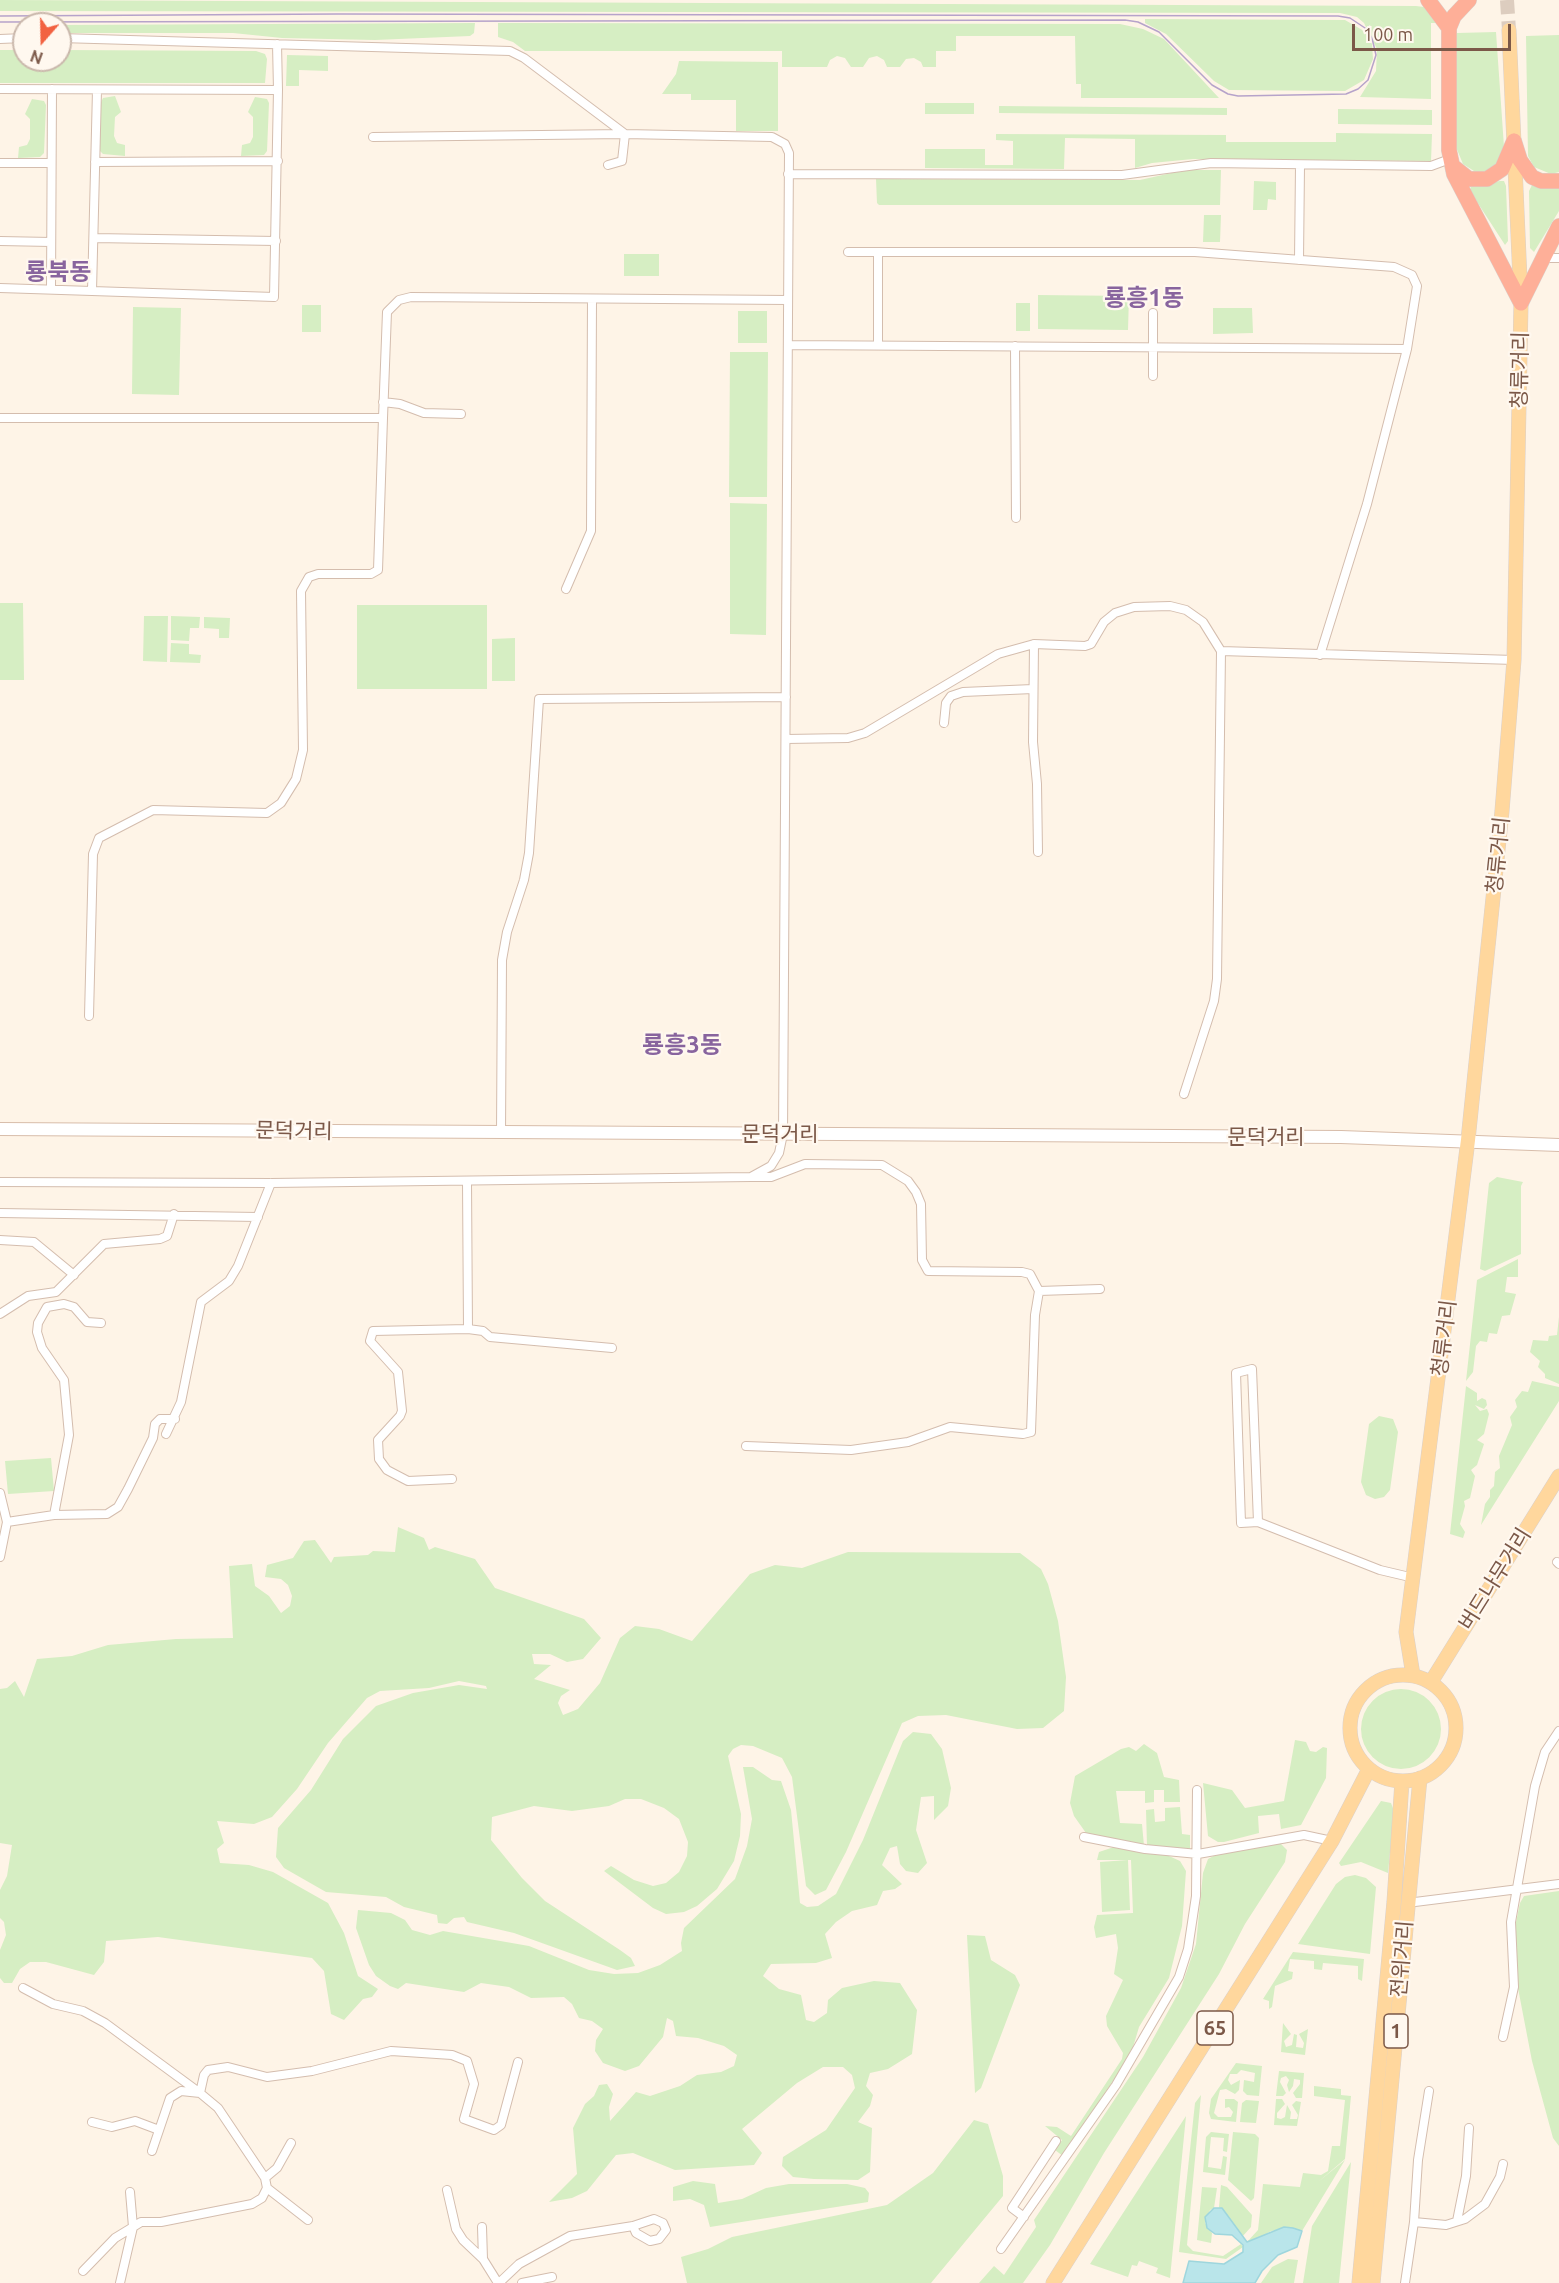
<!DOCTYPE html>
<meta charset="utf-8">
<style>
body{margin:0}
#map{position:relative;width:1559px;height:2283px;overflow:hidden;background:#fef4e7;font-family:Ubuntu,sans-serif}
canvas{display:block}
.north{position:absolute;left:12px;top:12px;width:60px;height:60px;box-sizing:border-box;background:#fff8ef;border:2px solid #cab8ac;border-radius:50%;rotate:200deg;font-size:16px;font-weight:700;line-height:24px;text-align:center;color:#7b5848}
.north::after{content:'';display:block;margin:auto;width:21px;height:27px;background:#f26241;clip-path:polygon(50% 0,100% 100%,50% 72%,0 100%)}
.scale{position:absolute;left:1352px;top:24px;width:159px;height:27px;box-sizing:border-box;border:3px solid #7b5848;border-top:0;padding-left:8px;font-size:18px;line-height:21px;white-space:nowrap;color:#7b5848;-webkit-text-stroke:4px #fff8ef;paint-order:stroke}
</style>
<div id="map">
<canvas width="1559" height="2283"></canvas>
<div class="north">N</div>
<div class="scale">100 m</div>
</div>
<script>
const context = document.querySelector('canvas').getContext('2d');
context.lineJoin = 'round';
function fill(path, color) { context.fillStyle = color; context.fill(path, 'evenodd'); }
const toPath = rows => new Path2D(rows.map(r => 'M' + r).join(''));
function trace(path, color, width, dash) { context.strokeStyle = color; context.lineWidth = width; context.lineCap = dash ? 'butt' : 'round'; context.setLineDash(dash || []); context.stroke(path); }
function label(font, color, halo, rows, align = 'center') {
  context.font = font + ' Ubuntu,"Noto Sans KR",sans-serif'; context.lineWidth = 4.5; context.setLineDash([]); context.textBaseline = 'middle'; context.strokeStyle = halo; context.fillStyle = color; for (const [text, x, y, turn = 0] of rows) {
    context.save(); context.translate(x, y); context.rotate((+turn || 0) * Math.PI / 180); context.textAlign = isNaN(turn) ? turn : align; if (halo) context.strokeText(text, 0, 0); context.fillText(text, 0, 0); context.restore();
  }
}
const green = toPath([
 [0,0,1416,6,1424,7,1436,23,1431,23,1431,99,1360,97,1376,71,1377,49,1364,23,1357,17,1340,13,0,11],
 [1145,19,1345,20,1364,31,1372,44,1373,59,1364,80,1345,91,1229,90,1214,81,1166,34,1145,23],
 [475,23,474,33,470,36,375,40,282,38,233,33,60,33,60,25],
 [498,23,1120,24,1143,29,1164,39,1219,98,1081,98,1081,84,1076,84,1075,36,956,36,956,51,936,51,936,67,923,67,921,62,914,58,906,59,900,67,887,67,884,60,877,56,869,58,863,67,851,67,845,58,837,56,830,60,827,67,782,67,782,51,525,51,513,42,498,37],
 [1496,32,1504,147,1497,164,1487,171,1474,171,1463,164,1456,147,1457,33],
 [1559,35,1559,172,1551,174,1534,167,1528,156,1526,36],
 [0,50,24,50,24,60,60,60,60,50,256,51,265,54,267,59,265,83,0,83],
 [287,55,328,56,328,71,299,70,299,86,286,86],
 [679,61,778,62,778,131,736,131,736,100,691,100,691,94,662,94,676,74],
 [115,96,121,112,115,117,114,136,117,143,125,145,125,156,103,154,99,150,101,102,103,98],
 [255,97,267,99,269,103,267,151,264,155,241,156,242,145,250,143,253,137,253,117,248,112],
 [32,99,44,101,46,105,44,153,40,157,18,158,19,147,27,145,30,139,30,119,25,114],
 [925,103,974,103,974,114,925,114],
 [999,106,1227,108,1227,115,999,113],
 [1338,109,1432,110,1432,125,1338,124],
 [1336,133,1432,134,1431,161,1193,159,1152,163,1135,168,1135,139,1065,138,1064,169,925,168,925,149,985,149,985,165,1013,165,1013,141,996,140,996,134,1226,135,1226,142,1336,142],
 [1185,170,1221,170,1220,205,879,205,877,203,876,179,1140,180],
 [1254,181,1276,182,1276,200,1268,199,1267,210,1253,210],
 [1500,181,1504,181,1506,186,1508,241,1505,245,1470,191,1471,186],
 [1532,185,1545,188,1559,187,1559,211,1534,252,1530,248,1529,191],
 [1204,215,1221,215,1220,242,1203,242],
 [624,254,659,254,659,276,624,276],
 [1038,295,1129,296,1128,330,1038,329],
 [1016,303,1030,303,1030,331,1016,331],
 [302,305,321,305,321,332,302,332],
 [133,307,181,308,179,395,132,394],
 [1213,308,1252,308,1253,333,1213,334],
 [738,311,767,311,767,343,738,343],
 [730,352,768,352,767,497,729,497],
 [730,503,767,504,766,635,730,634],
 [0,603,23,603,24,680,0,680],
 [357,605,487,605,487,689,357,689],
 [144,616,168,616,167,662,143,661],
 [171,616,200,617,199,628,190,628,189,641,171,640],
 [204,617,230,618,229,638,219,638,219,629,204,628],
 [515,638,515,681,492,681,492,639],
 [171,643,189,644,189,654,201,655,200,663,170,662],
 [1497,1177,1523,1182,1521,1186,1521,1254,1485,1271,1480,1269,1489,1183],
 [1518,1259,1518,1277,1507,1277,1505,1292,1516,1294,1510,1315,1502,1316,1497,1334,1489,1333,1487,1342,1480,1341,1476,1346,1473,1372,1466,1381,1477,1280],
 [1559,1317,1559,1384,1545,1378,1545,1374,1538,1367,1540,1361,1530,1352,1533,1340,1548,1341,1549,1336,1557,1335],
 [1532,1381,1559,1387,1559,1401,1481,1525,1485,1504,1490,1497,1490,1490,1494,1486,1495,1472,1500,1468,1499,1456,1512,1425,1510,1417,1517,1407,1515,1400,1522,1391,1528,1392],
 [1466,1386,1477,1393,1477,1401,1482,1398,1486,1400,1487,1405,1484,1409,1475,1405,1480,1411,1487,1409,1489,1414,1484,1434,1477,1440,1484,1444,1477,1465,1471,1470,1475,1476,1470,1498,1464,1501,1465,1506,1460,1524,1465,1532,1463,1538,1450,1534],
 [1379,1416,1393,1419,1398,1432,1390,1490,1384,1497,1375,1499,1366,1495,1361,1482,1369,1424],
 [51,1458,54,1491,8,1494,5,1461],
 [398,1527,424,1538,429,1550,435,1547,475,1559,495,1588,584,1619,601,1638,583,1659,567,1662,550,1654,532,1654,534,1664,551,1665,534,1679,570,1690,561,1696,558,1703,563,1715,578,1709,600,1683,620,1638,635,1626,659,1629,692,1641,750,1574,775,1565,802,1568,848,1552,1020,1553,1041,1569,1048,1584,1058,1621,1066,1677,1064,1711,1043,1728,1017,1729,946,1715,918,1716,902,1723,846,1852,826,1890,815,1895,806,1886,792,1777,782,1758,753,1746,741,1745,733,1749,728,1756,741,1814,740,1836,734,1861,717,1889,697,1906,684,1912,666,1914,653,1908,604,1871,611,1866,634,1880,653,1886,666,1883,679,1872,687,1856,688,1842,679,1819,664,1808,641,1799,625,1799,609,1806,572,1811,534,1806,492,1817,491,1840,522,1878,545,1901,620,1950,631,1958,635,1966,617,1970,514,1933,467,1922,464,1917,454,1918,447,1924,438,1923,437,1915,404,1907,386,1897,326,1892,284,1868,276,1857,278,1828,311,1790,343,1739,376,1706,413,1693,459,1685,487,1689,486,1686,459,1681,429,1688,380,1691,367,1698,328,1743,297,1789,272,1817,254,1824,217,1821,224,1843,217,1849,220,1863,249,1865,273,1872,328,1903,344,1933,358,1976,378,1989,372,1997,363,1999,344,2020,331,2014,324,1971,312,1958,158,1937,106,1941,104,1962,94,1975,46,1962,30,1962,20,1969,12,1983,4,1983,0,1978,0,1950,6,1935,4,1922,0,1918,0,1890,7,1876,12,1845,0,1843,0,1689,7,1688,15,1681,24,1697,37,1659,72,1656,108,1645,176,1639,233,1638,229,1566,252,1564,255,1586,269,1596,281,1613,290,1606,292,1596,288,1585,281,1579,265,1577,267,1565,293,1558,304,1541,315,1540,331,1563,334,1557,368,1555,373,1551,395,1552],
 '1361 1729a40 40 0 1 1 80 0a40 40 0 1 1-80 0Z',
 [913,1732,931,1734,942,1749,951,1788,948,1806,934,1820,934,1796,921,1797,916,1830,927,1863,918,1873,906,1871,900,1864,897,1846,890,1848,882,1865,902,1884,895,1889,883,1891,877,1905,852,1911,836,1922,825,1934,832,1958,816,1963,771,1964,763,1976,779,1989,801,1995,806,2020,814,2022,827,2013,828,2000,842,1988,874,1981,900,1983,917,2010,912,2054,888,2069,870,2073,866,2086,873,2095,870,2106,858,2122,872,2128,870,2172,858,2180,814,2179,793,2177,782,2166,783,2157,826,2130,855,2088,852,2075,843,2067,823,2067,797,2083,742,2129,762,2153,754,2165,675,2170,633,2153,616,2155,587,2191,572,2198,549,2202,577,2174,573,2128,585,2104,594,2096,599,2085,607,2084,613,2094,609,2107,610,2121,636,2092,650,2096,680,2086,697,2075,721,2072,734,2066,737,2055,724,2046,698,2038,676,2036,673,2021,667,2018,663,2037,639,2066,625,2071,603,2063,595,2051,596,2040,603,2029,592,2021,579,2018,572,2004,564,1997,531,1998,509,1987,481,1983,464,1992,406,1983,398,1989,390,1986,376,1976,369,1965,356,1928,358,1910,391,1913,405,1920,412,1930,430,1935,443,1931,529,1946,589,1970,614,1974,638,1973,660,1965,682,1951,681,1943,684,1928,735,1879,747,1846,752,1819,743,1767,753,1767,772,1780,781,1781,791,1810,800,1903,807,1907,818,1906,836,1894,863,1840,903,1741],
 [1295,1740,1306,1742,1310,1751,1316,1752,1323,1747,1327,1748,1326,1778,1301,1825,1281,1829,1279,1814,1258,1816,1259,1833,1224,1842,1218,1842,1208,1836,1203,1783,1232,1790,1245,1808,1284,1801],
 [1144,1744,1157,1753,1164,1777,1179,1780,1180,1802,1164,1802,1164,1790,1154,1790,1154,1802,1145,1803,1145,1791,1116,1791,1120,1823,1142,1824,1144,1846,1097,1838,1086,1833,1074,1816,1070,1803,1075,1776,1121,1749,1129,1747,1136,1751],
 [1381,1801,1391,1803,1394,1811,1388,1873,1361,1862,1341,1866,1339,1863],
 [1180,1807,1182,1834,1190,1835,1190,1850,1147,1846,1146,1810,1154,1809,1155,1822,1165,1821,1165,1808],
 [1280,1843,1287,1850,1285,1862,1245,1924,1219,1974,1104,2153,1050,2245,1023,2283,979,2283,994,2266,1004,2275,1036,2227,1034,2220,1143,2057,1181,1988,1196,1944,1203,1873,1208,1859,1219,1853],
 [1114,1847,1169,1856,1180,1861,1186,1871,1182,1926,1169,1978,1139,2027,1131,2054,1063,2156,1055,2150,1062,2140,1045,2126,1057,2127,1071,2136,1122,2059,1123,2053,1107,2026,1106,2016,1123,1980,1114,1974,1118,1948,1116,1934,1096,1938,1094,1927,1097,1915,1133,1913,1131,1860,1097,1860,1099,1852],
 [1128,1860,1130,1910,1102,1912,1100,1862],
 [1355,1875,1366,1878,1376,1887,1370,1954,1298,1944,1336,1884,1345,1877],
 [1559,1891,1559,2146,1553,2138,1532,2061,1517,1983,1516,1955,1516,1922,1520,1903,1524,1896],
 [967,1935,985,1936,991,1960,1015,1975,1020,1985,981,2088,975,2093],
 [1293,1952,1364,1959,1362,1981,1358,1979,1358,1966,1323,1963,1322,1970,1314,1969,1314,1961,1290,1959,1288,1971,1293,1972,1292,1979,1275,1986,1272,2007,1269,2009,1269,2001,1263,1999],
 [1283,2023,1291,2034,1284,2041,1286,2047,1292,2045,1294,2034,1297,2035,1296,2047,1303,2048,1304,2043,1299,2034,1308,2029,1305,2055,1281,2052],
 [1236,2063,1262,2066,1259,2096,1247,2095,1243,2091,1244,2080,1254,2082,1255,2073,1241,2070,1237,2074,1230,2074,1228,2080,1231,2085,1240,2080,1239,2090,1235,2094,1226,2089,1220,2090,1214,2113,1218,2117,1231,2117,1233,2112,1229,2107,1225,2108,1225,2099,1234,2099,1238,2102,1236,2122,1211,2119,1209,2113,1211,2099],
 [1279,2071,1304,2073,1302,2098,1296,2098,1293,2093,1300,2084,1300,2080,1294,2079,1293,2086,1289,2092,1287,2085,1289,2080,1286,2076,1281,2078,1280,2082,1286,2093,1283,2096,1276,2096],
 [1314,2086,1341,2089,1341,2095,1351,2096,1345,2159,1318,2182,1345,2160,1302,2231,1293,2228,1271,2231,1258,2239,1247,2242,1258,2230,1263,2184,1300,2187,1303,2173,1321,2175,1328,2171,1332,2146,1340,2146,1345,2100,1314,2096],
 [1201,2095,1187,2245,1193,2251,1223,2256,1241,2244,1243,2247,1226,2259,1179,2252,1195,2103],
 [1276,2099,1282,2099,1285,2104,1277,2113,1277,2118,1281,2119,1285,2117,1287,2105,1291,2112,1290,2119,1297,2119,1298,2115,1292,2105,1296,2101,1301,2102,1297,2126,1274,2125],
 [1246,2100,1259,2101,1256,2123,1240,2122,1242,2103],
 [1186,2116,1170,2278,1156,2273,1158,2268,1139,2261,1137,2266,1132,2265,1128,2277,1090,2264],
 [974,2120,988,2124,1003,2176,1003,2196,931,2283,687,2283,681,2257,708,2249,732,2237,887,2205,933,2173],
 [1211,2132,1229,2134,1227,2152,1223,2151,1224,2138,1211,2137,1208,2167,1221,2169,1223,2156,1227,2157,1225,2175,1203,2172,1206,2137],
 [1233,2132,1255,2134,1259,2138,1254,2198,1251,2201,1228,2180],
 [1351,2162,1339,2283,1303,2283,1312,2226],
 [693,2181,715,2184,718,2203,742,2199,766,2188,789,2184,847,2184,865,2188,869,2193,868,2202,710,2227,704,2205,690,2199,673,2201,673,2187],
 [1221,2185,1227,2187,1252,2215,1251,2227,1242,2237,1219,2207],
 [1202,2187,1217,2188,1214,2208,1210,2210,1205,2223,1212,2233,1211,2243,1197,2240],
 [1288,2259,1298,2260,1294,2283,1261,2283,1272,2267]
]);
const water = toPath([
 [1214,2208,1222,2208,1247,2242,1284,2227,1293,2228,1302,2231,1297,2247,1278,2255,1262,2271,1255,2283,1183,2283,1189,2261,1224,2264,1243,2252,1243,2245,1232,2235,1215,2234,1207,2228,1205,2217,1214,2208]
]);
const primaryTunnel = toPath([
 [1507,0,1509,30]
]);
const street = toPath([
 [60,38,510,51,524,58,625,134,622,161,608,165],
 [0,39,24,38],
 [0,89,278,90,277,44],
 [97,90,92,291,274,297,278,90],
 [95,162,278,161],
 [0,163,51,163],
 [788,174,1122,175,1211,163,1431,166,1450,159],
 [94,238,276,241],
 [0,241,51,242],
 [848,252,1195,252,1394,267,1412,275,1417,286,1407,349,1367,504,1320,655],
 [1543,258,1559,258],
 [1299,260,1300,166],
 [0,288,92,291],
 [51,289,52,89],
 [788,345,1407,349],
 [878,345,878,252],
 [1015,346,1016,518],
 [1153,376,1153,313],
 [383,402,400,404,424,413,461,414],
 [0,418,383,418,387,312,399,300,411,297,788,300],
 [566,589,591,531,592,299],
 [1034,644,1033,742,1037,784,1038,852],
 [944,723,946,703,951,696,963,692,1033,689],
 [786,739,848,738,865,733,998,654,1034,644,1085,646,1091,644,1104,622,1115,613,1134,607,1170,606,1186,610,1203,622,1221,651],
 [89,1016,93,854,99,838,153,810,267,813,281,803,296,779,303,750,301,591,309,577,318,574,371,574,378,570,383,418],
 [1184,1094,1214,1001,1217,979,1221,651,1514,660],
 [501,1133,502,960,507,932,524,880,529,853,539,699,786,697],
 [751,1177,771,1177,805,1164,882,1165,908,1181,916,1192,921,1204,922,1260,928,1271,1022,1272,1030,1274,1039,1291,1100,1289],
 [0,1182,271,1183,751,1177,771,1166,779,1153,783,1134,789,153,785,144,772,137,625,134,373,137],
 [467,1182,468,1329],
 [0,1213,258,1217],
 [0,1240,34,1242,74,1275],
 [0,1314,28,1296,56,1292,104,1244,160,1239,167,1236,174,1214],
 [166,1434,181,1402,201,1302,229,1281,238,1266,271,1183],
 [746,1446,851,1450,908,1442,950,1427,1023,1434,1031,1432,1035,1315,1039,1291],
 [452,1479,408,1481,387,1470,379,1459,378,1440,400,1416,402,1411,398,1372,370,1341,373,1331,468,1329,483,1331,490,1337,612,1348],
 [0,1493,7,1522,0,1557],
 [54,1515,69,1435,64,1380,42,1348,37,1332,38,1323,47,1307,64,1304,74,1307,87,1322,101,1323],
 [7,1522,54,1515,107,1514,118,1507,128,1489,153,1438,155,1424,160,1419,175,1419],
 [1258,1522,1252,1369,1236,1373,1241,1523,1258,1522,1380,1570,1414,1578],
 [1557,1562,1559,1564],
 [1084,1837,1145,1849,1198,1854,1304,1835,1332,1841],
 [1407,1903,1559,1884],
 [23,1988,53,2004,83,2011,105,2023,200,2093,218,2108,265,2178,267,2188,262,2198,252,2204,161,2222,141,2222,133,2227,120,2283],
 [1503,2037,1514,1987,1511,1922,1535,1786,1545,1752,1559,1731],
 [92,2122,112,2127,135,2121,159,2130],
 [152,2151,170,2098,181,2091,200,2093,204,2075,208,2070,228,2067,267,2077,312,2071,391,2051,452,2055,467,2061,474,2084,464,2119,494,2130,501,2125,518,2062],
 [265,2178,277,2168,291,2143],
 [267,2188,308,2220],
 [447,2190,456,2229,463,2240,483,2259],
 [1024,2217,1012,2208,1056,2141],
 [1457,2221,1466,2176,1469,2128],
 [1414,2222,1446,2225,1465,2219,1485,2204,1500,2177,1503,2164],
 [482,2227,483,2259,498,2283],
 [1001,2249,1116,2085,1179,1977,1188,1949,1196,1896,1197,1790],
 [83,2271,115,2238,133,2227,130,2192],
 [499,2283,519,2264,570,2236,633,2226,654,2219,663,2223,666,2230,659,2239,650,2241,636,2233,633,2226],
 [522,2283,552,2277],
 [1405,2283,1414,2222,1418,2160,1429,2091]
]);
const secondary = toPath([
 [0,1129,1341,1137,1559,1145]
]);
const primary = toPath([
 '1350 1728a53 53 0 1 1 106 0a53 53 0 1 1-106 0Z',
 [1413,1675,1406,1632,1468,1140,1502,811,1514,660,1521,303,1509,30],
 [1431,1682,1559,1476],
 [1053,2283,1332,1841,1369,1769],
 [1359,2283,1394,1902,1402,1781],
 [1373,2283,1420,1778]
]);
const highway = toPath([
 [1428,0,1449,28,1449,150,1454,174,1521,303],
 [1449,28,1454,16,1469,0],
 [1514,141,1520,160,1532,177,1541,181,1559,181],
 [1454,167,1469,179,1487,179,1502,169,1514,141],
 [1521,303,1559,226]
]);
const tram = toPath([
 [0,16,338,14,1338,16,1350,18,1365,28,1372,38,1376,55,1368,80,1358,89,1346,94,1238,96,1228,94,1212,85,1159,32,1138,22,1125,20,0,22]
]);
const shields = [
 [1215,2028,36],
 [1396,2031,24]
];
const shieldNames = [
 ["65",1215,2028],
 ["1",1396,2031]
];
const streetNames = [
 ["청류거리",1520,370,-89],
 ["청류거리",1498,855,-84],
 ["문덕거리",294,1131,1],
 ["문덕거리",780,1134],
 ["문덕거리",1266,1137],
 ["청류거리",1444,1338,-83],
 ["버드나무거리",1495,1579,-58],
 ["전위거리",1402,1959,-85]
];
const quarterNames = [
 ["룡북동",58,272],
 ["룡흥1동",1144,298],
 ["룡흥3동",682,1045]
];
fill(green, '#d6eec3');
fill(water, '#b9e5ea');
trace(water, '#9ed6dd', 1.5);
trace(primaryTunnel, '#ddcdbf', 14, [14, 7]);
trace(street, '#d4bdae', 10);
trace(secondary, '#d8bdaa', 14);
trace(primary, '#dad0cc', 15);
trace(highway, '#dad0cc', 16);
trace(street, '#fff', 8);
trace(secondary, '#fff', 12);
trace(primary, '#ffd79d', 14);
trace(highway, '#feaf98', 15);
trace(tram, '#b6a3ca', 1.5);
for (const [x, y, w] of shields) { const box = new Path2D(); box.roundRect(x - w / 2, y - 17, w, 34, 4.5); context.fillStyle = '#fff8ef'; context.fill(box); trace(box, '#7b5848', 1.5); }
label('bold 20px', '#7b5848', null, shieldNames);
label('21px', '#7b5848', '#fff8ef', streetNames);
label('bold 24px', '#88649e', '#fff8ef', quarterNames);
</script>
